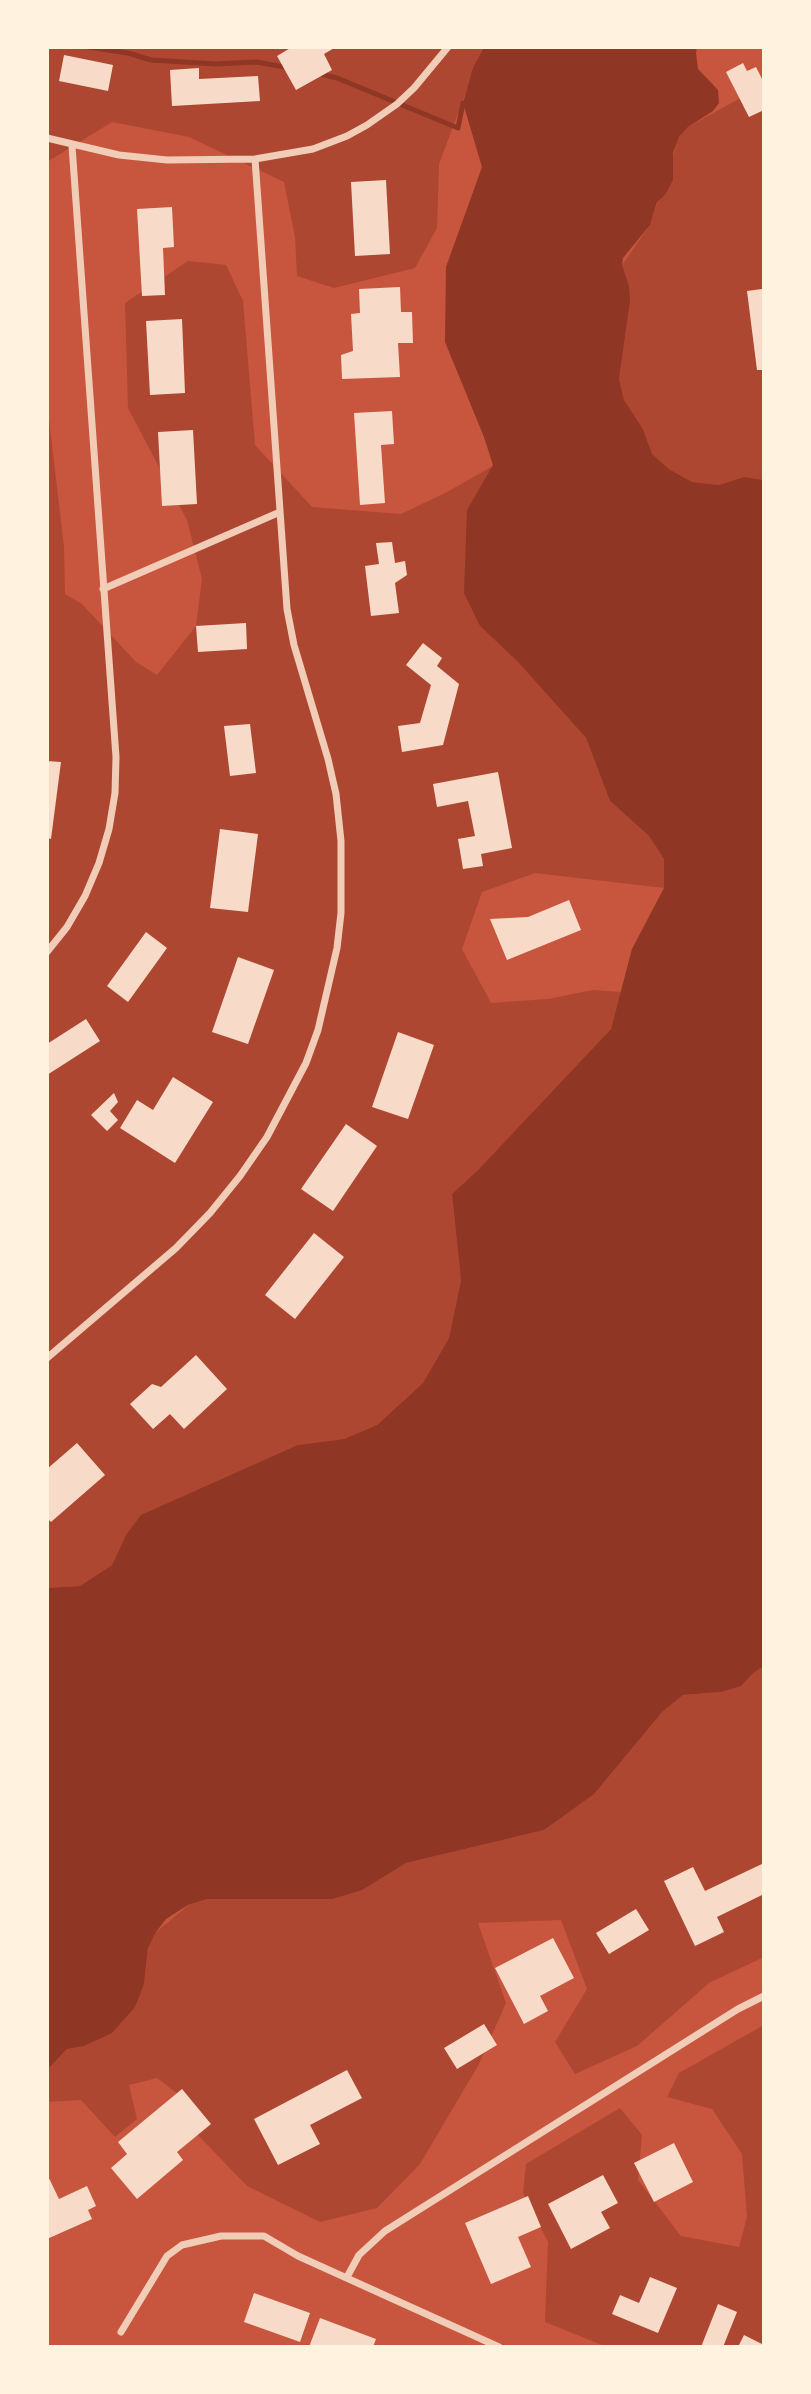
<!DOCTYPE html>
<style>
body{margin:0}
#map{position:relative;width:811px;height:2394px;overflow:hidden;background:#c8553d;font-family:Commissioner,sans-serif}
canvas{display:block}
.frame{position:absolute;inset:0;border:49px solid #fff3e0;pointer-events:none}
</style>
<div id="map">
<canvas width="811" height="2394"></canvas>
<div class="frame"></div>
</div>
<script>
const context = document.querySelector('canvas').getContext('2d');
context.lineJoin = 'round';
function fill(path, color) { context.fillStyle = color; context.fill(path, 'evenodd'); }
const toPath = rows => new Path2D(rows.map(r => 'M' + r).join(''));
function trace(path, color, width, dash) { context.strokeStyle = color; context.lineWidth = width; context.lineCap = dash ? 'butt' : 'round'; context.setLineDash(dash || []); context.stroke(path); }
const green = toPath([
 [47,47,483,47,439,164,437,228,415,268,334,288,297,276,295,237,284,182,189,137,112,122,47,162],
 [764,85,764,480,744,477,719,485,692,482,669,469,652,454,643,429,624,400,619,379,630,302,622,265,650,225,679,137,688,127],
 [188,261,226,265,243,301,255,445,312,507,401,514,447,492,493,466,467,510,480,626,518,662,586,738,610,801,649,836,664,859,664,888,535,873,482,892,462,949,491,1003,548,999,593,990,621,992,611,1029,478,1170,452,1194,461,1280,449,1338,423,1383,377,1425,344,1439,298,1445,126,1535,112,1565,80,1586,47,1588,47,403,64,547,65,594,82,604,136,662,157,675,196,626,202,579,187,520,128,408,125,303],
 [764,1666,764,1957,709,1983,637,2046,575,2074,555,2042,587,1989,561,1920,478,1923,506,2003,479,2064,420,2164,377,2208,320,2222,247,2186,195,2132,187,2101,157,2078,129,2085,137,2119,115,2137,81,2100,47,2102,47,2070,67,2049,84,2046,144,1984,148,1948,156,1932,189,1905,207,1899,406,1863,544,1830,662,1712,683,1695,721,1692],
 [764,2025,764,2347,607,2347,545,2322,548,2242,523,2193,526,2164,620,2108,642,2135,638,2180,681,2236,739,2247,747,2217,742,2154,712,2109,667,2097,679,2073]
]);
const water = toPath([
 [484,47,697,47,696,53,698,69,718,90,719,103,713,111,688,127,679,137,673,153,673,180,665,195,657,202,650,225,623,258,622,265,629,286,630,302,619,379,624,400,643,429,652,454,669,469,692,482,719,485,744,477,764,480,764,1666,753,1673,741,1686,721,1692,683,1695,662,1712,594,1794,544,1830,406,1863,362,1890,332,1899,207,1899,188,1905,166,1919,156,1932,148,1948,144,1984,135,2007,112,2033,84,2046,67,2049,47,2070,47,1588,80,1586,112,1565,126,1535,141,1515,298,1445,344,1439,377,1425,423,1383,449,1338,461,1280,452,1194,478,1170,611,1029,632,949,664,888,664,859,649,836,610,801,586,738,518,662,480,626,464,593,467,510,493,465,484,437,445,342,446,267,482,167,463,103,473,68]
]);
const stream = toPath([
 [88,47,128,53,151,60,216,64,256,62,290,68],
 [316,73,337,78,458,128,463,103]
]);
const building = toPath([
 [292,47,336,47,324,54,332,70,296,90,277,56],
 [64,55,113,65,108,91,59,81],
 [743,63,747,71,756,67,764,83,764,110,749,117,726,72],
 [199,68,199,79,258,76,260,101,172,106,170,70],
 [386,180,390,254,355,256,351,182],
 [172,207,174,247,163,248,165,295,142,296,137,209],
 [400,287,401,312,412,312,413,343,398,343,400,377,342,379,341,355,353,351,351,314,360,313,359,289],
 [762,289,764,370,757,370,747,291],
 [182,319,185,393,150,395,146,321],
 [392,411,394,444,381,445,385,503,360,505,354,413],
 [193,430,197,504,162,506,158,432],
 [392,542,395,563,405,561,407,575,395,583,399,613,371,616,365,566,379,564,376,543],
 [246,623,247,649,198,652,196,626],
 [423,643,442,658,437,666,459,684,443,745,402,752,398,726,420,723,431,685,406,665],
 [250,724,256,773,230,776,224,726],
 [47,761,61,762,51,839,47,838],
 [498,772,512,848,481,854,483,866,463,869,458,839,475,836,468,801,437,807,433,784],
 [220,829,258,834,248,912,210,908],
 [569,900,581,930,507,960,490,919,528,917],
 [146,932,167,948,128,1002,107,986],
 [238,957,274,970,248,1044,212,1032],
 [86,1019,100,1041,47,1075,47,1044],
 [398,1032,434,1045,408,1119,372,1107],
 [173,1077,213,1102,175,1163,120,1128,137,1100,153,1110],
 [114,1093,118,1102,110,1111,118,1120,107,1131,91,1115],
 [346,1124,377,1146,333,1211,301,1189],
 [314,1233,344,1257,295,1319,265,1295],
 [196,1355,227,1389,184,1429,170,1414,153,1429,130,1404,152,1384,161,1387],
 [77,1443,105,1475,51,1522,47,1518,47,1469],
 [764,1863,764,1894,717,1917,724,1932,695,1946,664,1881,693,1867,705,1891],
 [636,1909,649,1930,609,1954,596,1933],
 [553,1938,574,1978,540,1996,548,2011,524,2024,495,1968],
 [484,2024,497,2045,457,2069,444,2048],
 [347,2070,362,2098,310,2125,320,2144,278,2165,254,2119],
 [182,2089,211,2124,177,2152,183,2160,137,2199,111,2168,127,2154,118,2142],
 [674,2143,693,2182,654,2202,634,2163],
 [47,2174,59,2199,87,2186,96,2206,88,2210,92,2219,47,2239],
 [603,2175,618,2203,601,2212,610,2228,571,2249,548,2204],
 [528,2196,541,2227,518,2237,531,2267,491,2284,465,2223],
 [650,2277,677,2288,658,2333,612,2314,620,2295,639,2303],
 [254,2293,310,2313,300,2342,244,2322],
 [718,2304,737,2312,723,2347,701,2347],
 [320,2318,376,2339,373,2347,309,2347],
 [744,2335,764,2345,764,2347,738,2347]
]);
const minor = toPath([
 [47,138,119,155,167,160,255,159,313,149,347,136,367,125,397,104,414,88,448,47],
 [103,589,280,512],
 [47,952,67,927,85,896,99,863,109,829,115,793,116,757,72,146],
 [47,1358,176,1248,210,1213,240,1176,267,1137,306,1063,318,1030,337,948,341,913,341,841,336,794,328,759,294,645,287,609,255,159],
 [347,2277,359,2255,385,2231,738,2009,764,1996],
 [121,2332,167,2256,182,2245,221,2236,264,2236,298,2256,499,2347]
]);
fill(green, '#ae4732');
fill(water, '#8f3625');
trace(stream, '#8f3625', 5);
fill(building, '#f7dbc8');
trace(minor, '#f1ccb7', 7);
</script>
